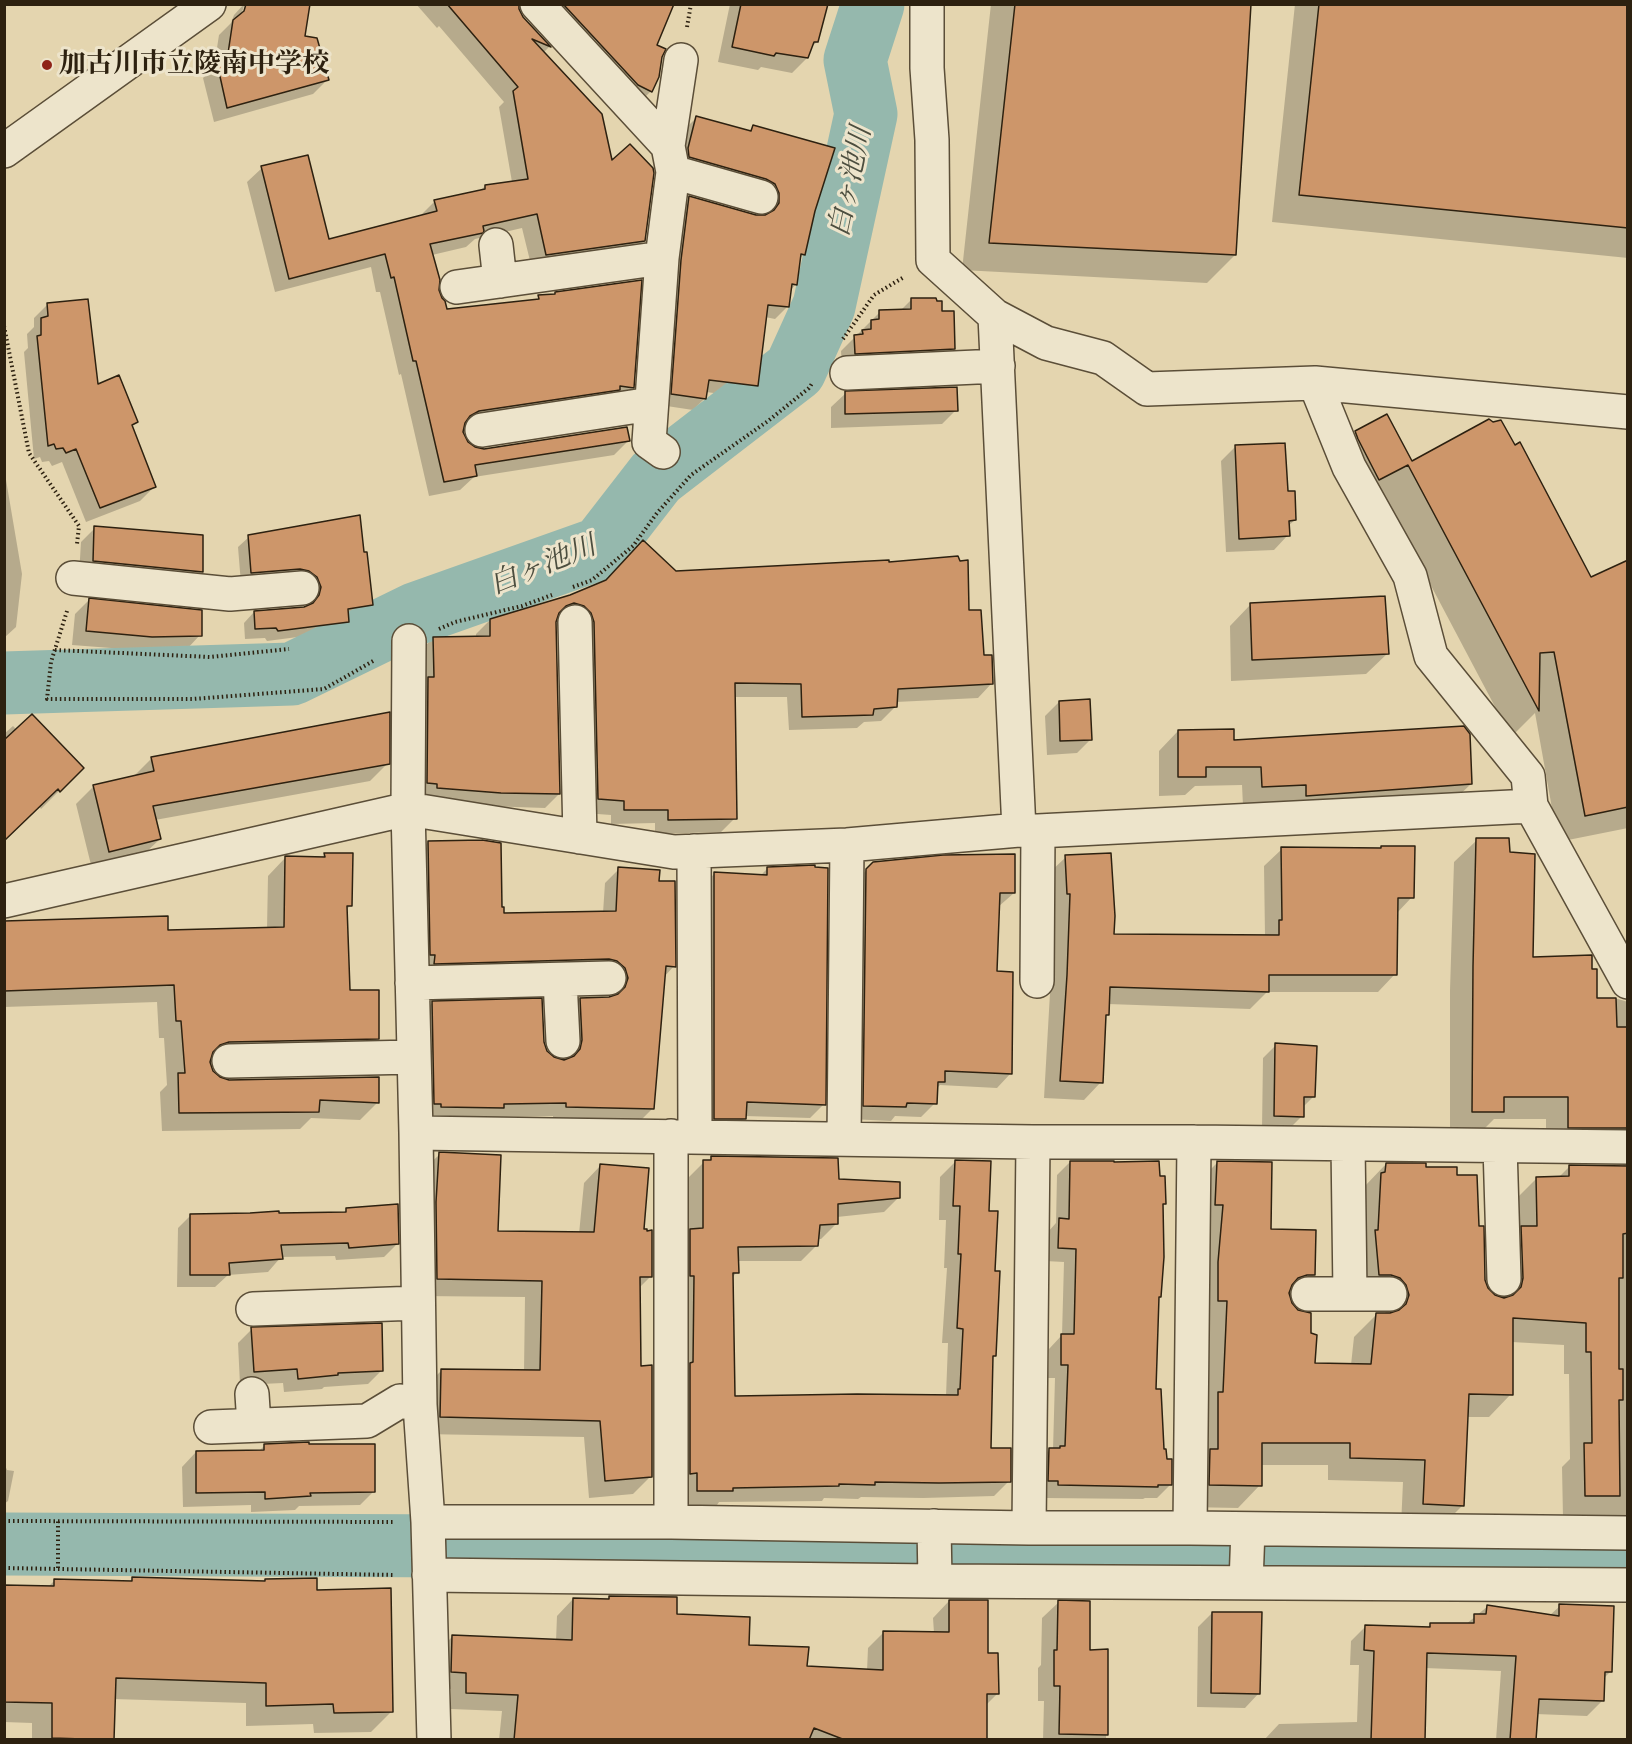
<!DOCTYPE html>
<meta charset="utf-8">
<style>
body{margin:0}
#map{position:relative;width:1632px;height:1744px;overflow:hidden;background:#e4d5af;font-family:"EB Garamond",serif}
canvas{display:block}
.frame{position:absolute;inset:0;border:6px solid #2d2110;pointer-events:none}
</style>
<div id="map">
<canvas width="1632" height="1744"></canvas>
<div class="frame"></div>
</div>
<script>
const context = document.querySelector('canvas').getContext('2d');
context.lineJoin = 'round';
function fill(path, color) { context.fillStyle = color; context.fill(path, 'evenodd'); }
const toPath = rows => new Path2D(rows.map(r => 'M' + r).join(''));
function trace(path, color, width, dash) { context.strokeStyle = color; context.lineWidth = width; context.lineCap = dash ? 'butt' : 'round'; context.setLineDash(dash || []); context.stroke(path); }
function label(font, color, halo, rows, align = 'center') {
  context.font = font + ' "EB Garamond","Noto Serif JP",serif'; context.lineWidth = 6; context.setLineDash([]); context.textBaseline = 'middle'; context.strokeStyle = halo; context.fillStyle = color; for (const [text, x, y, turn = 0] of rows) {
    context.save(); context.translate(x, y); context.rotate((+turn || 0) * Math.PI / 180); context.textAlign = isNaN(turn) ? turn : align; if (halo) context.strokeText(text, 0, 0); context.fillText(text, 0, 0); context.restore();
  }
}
const shadow = toPath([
 [244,4,302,4,303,37,327,80,313,94,214,122,203,78,214,67,219,35,231,23,234,15],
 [244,6,247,6,243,19,240,18],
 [416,4,517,4,517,9,522,18,549,47,543,53,611,163,644,241,629,256,532,269,522,228,475,239,466,247,432,255,437,290,446,311,535,301,539,297,554,295,555,294,633,387,618,402,463,426,462,434,466,442,474,449,485,450,628,441,614,455,474,477,460,490,429,496,401,374,399,375,380,292,376,292,371,267,275,292,247,182,262,168,328,241,420,216,435,201,480,191,485,186,512,182,499,107,504,102,439,26,437,28],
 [534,4,672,4,655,45,651,91,636,106],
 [730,4,826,4,817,42,810,48,807,58,792,73,761,67,758,70,718,62],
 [991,4,1250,4,1235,255,1207,283,962,270],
 [1295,4,1628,4,1628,258,1272,222],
 [697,117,748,132,753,127,814,211,804,254,799,259,796,284,790,291,787,307,775,319,765,317,757,385,745,397,706,392,705,398,693,410,660,405,677,210,689,198,756,217,767,216,768,205,678,169,685,129],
 [911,300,953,349,939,363,842,367,841,351,880,312,900,311],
 [48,304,97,386,136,422,131,427,154,487,140,501,86,522,62,462,52,466,49,461,42,462,40,457,34,459,24,352,28,348,27,334,34,327,34,318],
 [846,393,956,410,942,424,831,428,831,407],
 [1356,432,1412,463,1591,579,1628,562,1628,828,1558,842,1535,713,1511,737,1381,491,1329,459],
 [1235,447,1286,493,1295,520,1288,526,1288,535,1274,550,1226,552,1221,461],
 [4,468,22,574,16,627,4,638],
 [95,528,201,572,187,586,79,575,81,542],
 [249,537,363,553,371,605,360,615,347,617,347,621,336,632,267,641,265,638,245,639,244,623,254,612,304,608,309,606,311,599,241,584,238,547],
 [675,572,968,612,992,683,978,698,896,702,896,706,881,721,864,722,857,728,789,730,787,697,733,697,735,818,721,832,655,834,655,823,611,824,611,815,584,813,560,617,556,618,559,794,545,808,486,806,424,802,419,652,433,638,476,638,476,634,490,620],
 [89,600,200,635,186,650,137,650,72,645,75,614],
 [1251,604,1388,653,1366,674,1231,681,1230,626],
 [1059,702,1091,739,1077,753,1047,755,1045,716],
 [13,726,17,730,82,768,41,809,39,806,4,839,4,734],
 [1178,731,1471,784,1451,803,1243,806,1242,785,1195,786,1185,795,1159,796,1159,751],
 [152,758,388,763,370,781,155,820,160,839,142,856,92,869,76,804,94,786,134,776],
 [1477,840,1531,958,1596,1000,1618,999,1628,1002,1628,1518,1563,1518,1562,1467,1570,1459,1569,1374,1564,1374,1564,1345,1512,1342,1511,1394,1489,1417,1466,1417,1463,1505,1440,1528,1401,1526,1403,1482,1328,1480,1328,1465,1260,1465,1260,1485,1238,1508,1187,1507,1195,1185,1217,1163,1269,1230,1314,1275,1291,1297,1289,1297,1313,1364,1351,1365,1354,1337,1377,1314,1386,1314,1384,1308,1357,1297,1364,1187,1386,1164,1424,1169,1455,1177,1477,1227,1484,1280,1486,1289,1494,1297,1500,1298,1499,1250,1514,1201,1537,1178,1558,1178,1569,1167,1624,1167,1622,1161,1546,1150,1546,1119,1494,1119,1479,1134,1450,1134,1450,990,1454,862],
 [428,842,500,908,503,915,603,913,605,883,619,869,658,883,674,966,664,977,653,1108,639,1122,553,1120,553,1116,493,1117,488,1122,428,1120,418,1017,432,1003,543,1042,546,1051,553,1059,565,1061,567,1060,569,1055,566,1013,580,999,613,997,615,992,421,977,414,856],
 [1282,849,1412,897,1396,914,1395,974,1378,992,1267,992,1250,1009,1108,1004,1107,1014,1104,1017,1101,1082,1084,1100,1044,1098,1050,993,1053,911,1048,874,1066,857,1112,936,1265,936,1264,866],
 [325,854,351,905,346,910,348,992,378,1038,360,1056,209,1059,212,1072,219,1078,229,1081,378,1102,360,1120,311,1118,300,1129,162,1131,160,1092,167,1085,164,1038,159,1038,157,1002,4,1007,4,923,167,932,267,929,268,876,285,858,321,858],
 [873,863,1014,893,998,907,996,973,1011,1073,997,1088,940,1085,936,1089,935,1103,921,1117,895,1116,891,1121,850,1119,859,878],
 [768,868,824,1104,810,1118,745,1116,745,1118,731,1132,700,1132,701,888,714,874,760,876],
 [1276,1045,1313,1097,1302,1108,1302,1116,1289,1129,1262,1128,1263,1058],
 [440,1154,496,1232,579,1234,584,1183,601,1165,643,1230,651,1276,638,1289,640,1367,651,1476,633,1494,589,1498,584,1437,423,1434,425,1387,442,1370,524,1371,525,1297,420,1296,422,1171],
 [712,1158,837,1180,899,1197,884,1212,837,1217,836,1224,821,1239,817,1239,816,1246,801,1261,737,1261,737,1272,732,1278,733,1398,946,1396,948,1343,942,1343,947,1268,944,1268,946,1220,939,1220,940,1177,955,1162,987,1212,993,1272,994,1355,991,1358,990,1450,1009,1481,994,1496,923,1498,861,1497,858,1499,824,1498,822,1501,719,1502,717,1505,682,1506,675,1245,689,1232,689,1177,704,1162,708,1162],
 [1070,1162,1164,1203,1161,1206,1160,1296,1157,1299,1155,1390,1163,1450,1170,1485,1157,1498,1145,1498,1143,1499,1045,1498,1036,1463,1049,1450,1053,1450,1055,1378,1048,1378,1049,1349,1062,1335,1064,1262,1045,1261,1047,1233,1056,1223,1057,1175],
 [347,1209,397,1244,384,1257,336,1260,335,1256,281,1257,268,1272,228,1275,215,1287,177,1287,178,1228,191,1215,343,1213],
 [252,1329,382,1370,368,1384,324,1387,322,1389,284,1392,283,1383,240,1385,238,1343],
 [265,1445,374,1491,360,1505,299,1506,295,1510,251,1512,251,1505,183,1507,182,1467,196,1452,259,1451],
 [4,1463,7,1470,14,1471,8,1501,4,1504],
 [133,1578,263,1583,265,1581,316,1592,392,1711,371,1732,314,1733,313,1724,246,1726,246,1703,113,1699,112,1740,32,1740,32,1723,4,1722,4,1586,48,1587,55,1580,129,1582],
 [610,1597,675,1615,747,1646,806,1668,867,1671,868,1648,884,1632,934,1633,933,1618,949,1601,986,1655,998,1693,986,1705,986,1740,499,1740,502,1711,451,1709,451,1689,435,1687,436,1653,453,1636,556,1641,557,1616,573,1599,607,1600],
 [1059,1602,1088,1651,1107,1651,1106,1740,1043,1740,1044,1701,1038,1701,1038,1668,1041,1665,1042,1618],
 [1488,1606,1549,1616,1560,1606,1610,1672,1603,1679,1602,1701,1587,1716,1536,1714,1535,1740,1496,1740,1501,1671,1425,1668,1423,1740,1264,1740,1279,1724,1357,1722,1359,1665,1350,1665,1351,1641,1366,1626,1427,1628,1431,1624,1465,1625],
 [1212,1613,1259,1693,1245,1708,1197,1707,1198,1627]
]);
const river = toPath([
 [4,683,292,674,415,614,601,548,656,477,795,370,824,306,866,114,855,60,873,4],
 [4,1544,467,1546,1628,1561]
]);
const building = toPath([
 [246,4,310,4,305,36,317,38,329,80,227,108,217,63,227,60,233,20,244,11,246,4],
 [447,4,519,4,519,9,523,17,551,47,532,39,602,114,612,160,630,144,653,168,654,173,645,241,546,255,537,214,483,226,484,231,483,233,430,244,440,280,439,290,442,298,445,301,447,309,539,299,538,295,555,294,555,292,642,280,634,388,620,386,620,390,479,411,470,416,465,423,463,432,468,442,475,447,484,449,627,427,630,441,475,465,477,476,444,482,416,361,413,361,394,277,391,278,385,254,289,279,261,166,308,155,329,239,437,211,434,200,485,189,485,185,528,179,513,91,518,87,447,4],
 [563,4,674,4,657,45,666,49,662,57,659,77,652,92,638,85,563,4],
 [741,4,828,4,818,42,814,42,808,58,776,53,774,56,732,47,741,4],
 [1015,4,1251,4,1236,255,989,243,1015,4],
 [1319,4,1628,4,1628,228,1299,195,1319,4],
 [696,116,751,131,753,125,835,148,815,211,805,255,801,254,797,285,792,284,789,307,768,305,758,386,709,380,706,399,671,394,681,260,689,196,756,215,765,215,774,210,779,203,779,193,775,184,766,179,689,157,688,148,696,116],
 [911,298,936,298,937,301,942,301,942,311,954,311,955,349,855,354,854,335,863,334,862,330,871,329,871,320,879,319,879,310,911,309,911,298],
 [88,299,98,384,119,375,138,422,132,425,156,487,100,508,76,449,66,453,63,448,56,449,54,444,48,446,37,336,41,335,41,318,48,316,47,303,88,299],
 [957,387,958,411,845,414,845,391,957,387],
 [1387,414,1412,461,1489,419,1493,422,1501,420,1515,445,1520,442,1591,577,1628,560,1628,807,1585,816,1554,652,1540,653,1539,711,1408,465,1379,480,1358,439,1355,431,1387,414],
 [1285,443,1288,491,1295,491,1296,520,1289,521,1290,536,1239,539,1235,445,1285,443],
 [360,515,364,552,367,552,373,605,348,609,349,622,278,631,276,628,255,629,254,611,304,607,313,603,319,595,321,587,317,577,309,571,300,569,251,573,248,535,360,515],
 [94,526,203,535,203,572,93,561,94,526],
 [643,540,676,571,889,560,889,562,958,556,960,561,968,560,969,610,981,610,984,655,992,655,993,684,898,689,897,707,874,709,873,715,802,717,801,684,735,683,737,819,668,820,668,810,624,810,624,801,598,799,594,622,591,613,584,606,574,603,566,606,559,613,556,622,560,794,501,793,437,788,437,784,427,783,428,677,434,677,433,637,490,636,490,619,570,595,606,580,643,540],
 [1385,596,1389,654,1252,660,1250,603,1385,596],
 [89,598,202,610,202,636,152,637,86,631,89,598],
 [1090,699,1092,740,1060,741,1059,701,1090,699],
 [390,712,390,764,153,806,161,839,109,852,93,785,154,771,151,757,390,712],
 [32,714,84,768,60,792,58,789,4,841,4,740,32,714],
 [1464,726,1470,734,1472,784,1306,796,1306,785,1262,787,1261,767,1206,767,1206,777,1178,777,1178,730,1234,729,1234,740,1464,726],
 [1476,838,1509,838,1510,852,1535,854,1533,957,1592,955,1592,969,1597,969,1597,998,1616,998,1617,1027,1628,1027,1628,1128,1568,1128,1568,1097,1504,1097,1504,1112,1472,1112,1473,966,1476,838],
 [482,840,501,843,502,907,504,907,504,913,616,911,618,867,660,870,659,881,675,881,676,967,666,966,654,1109,566,1107,566,1103,506,1104,504,1104,504,1108,441,1107,441,1104,434,1104,432,1001,542,998,544,1042,547,1051,554,1057,564,1060,574,1056,580,1049,582,1040,580,998,609,997,618,994,625,987,628,978,625,968,617,961,609,959,434,964,435,955,430,955,428,841,482,840],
 [1381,846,1415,846,1414,898,1398,898,1397,975,1269,975,1269,992,1110,987,1109,1015,1106,1015,1103,1083,1060,1081,1067,975,1070,894,1067,894,1065,855,1111,853,1115,916,1114,934,1279,935,1279,920,1282,920,1281,847,1381,848,1381,846],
 [324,853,353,853,352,906,347,906,350,990,379,990,379,1039,229,1042,220,1045,213,1052,210,1062,213,1071,220,1077,229,1080,379,1077,379,1103,320,1100,319,1112,179,1113,178,1073,185,1073,181,1021,176,1021,174,985,4,991,4,921,168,916,168,930,284,927,285,856,325,857,324,853],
 [1015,854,1015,893,1000,893,997,971,1013,972,1012,1074,945,1071,945,1082,938,1082,937,1104,907,1103,906,1107,863,1106,866,869,873,862,943,855,1015,854],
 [815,865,815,867,828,868,826,1105,747,1102,746,1119,714,1119,714,872,767,875,767,867,815,865],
 [1275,1043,1317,1046,1315,1097,1304,1097,1304,1117,1274,1116,1275,1043],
 [439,1152,501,1155,498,1231,594,1232,600,1164,649,1168,644,1229,647,1229,647,1231,652,1230,652,1277,640,1277,641,1366,652,1365,652,1477,605,1481,600,1421,440,1417,441,1369,540,1370,542,1281,437,1279,436,1202,439,1152],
 [711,1156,838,1158,839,1179,900,1182,900,1198,838,1204,838,1224,820,1225,818,1246,738,1247,739,1273,733,1273,735,1396,857,1394,958,1395,958,1389,960,1389,963,1329,957,1328,961,1254,958,1254,960,1206,953,1206,955,1160,991,1161,989,1211,998,1211,995,1271,1000,1271,996,1356,993,1356,991,1448,1011,1448,1011,1482,939,1483,875,1482,875,1485,839,1484,839,1486,733,1488,733,1491,697,1491,697,1473,690,1474,690,1363,693,1362,694,1276,690,1276,690,1229,703,1228,703,1160,711,1160,711,1156],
 [1070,1161,1114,1161,1114,1162,1159,1161,1160,1176,1165,1176,1166,1204,1163,1204,1164,1257,1161,1297,1159,1297,1156,1389,1161,1389,1164,1449,1166,1449,1167,1459,1172,1459,1172,1485,1158,1485,1158,1487,1058,1485,1058,1481,1048,1481,1049,1448,1060,1448,1060,1446,1065,1446,1068,1365,1061,1365,1061,1334,1074,1334,1076,1249,1058,1248,1059,1218,1069,1219,1070,1161],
 [1217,1161,1272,1162,1271,1229,1316,1230,1315,1275,1307,1275,1298,1278,1292,1285,1289,1293,1292,1303,1298,1310,1311,1313,1311,1333,1317,1335,1315,1363,1371,1364,1376,1313,1390,1313,1399,1310,1406,1304,1409,1295,1406,1285,1400,1278,1391,1275,1379,1275,1375,1230,1378,1230,1381,1173,1385,1172,1386,1163,1426,1163,1426,1167,1457,1167,1457,1175,1477,1175,1479,1226,1484,1226,1485,1280,1488,1288,1495,1295,1504,1298,1513,1295,1521,1287,1523,1278,1521,1226,1537,1226,1536,1177,1569,1176,1569,1165,1628,1166,1628,1233,1623,1234,1623,1278,1619,1278,1619,1369,1623,1369,1623,1400,1619,1400,1620,1496,1585,1496,1584,1443,1592,1443,1591,1352,1586,1352,1586,1323,1513,1318,1513,1395,1469,1394,1464,1506,1423,1504,1425,1460,1350,1458,1350,1443,1262,1443,1262,1486,1209,1485,1210,1449,1218,1449,1218,1392,1223,1392,1227,1301,1218,1301,1218,1262,1223,1205,1215,1205,1217,1161],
 [398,1204,399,1244,349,1248,348,1243,281,1245,283,1259,229,1263,230,1275,190,1275,190,1214,250,1213,279,1211,279,1213,346,1212,346,1208,398,1204],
 [382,1323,383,1371,338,1373,338,1375,298,1379,297,1369,254,1372,251,1327,382,1323],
 [309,1442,309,1444,375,1444,375,1492,310,1493,311,1496,265,1499,265,1492,196,1493,196,1451,264,1450,264,1444,309,1442],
 [132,1577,265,1581,265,1579,317,1578,317,1590,391,1588,393,1712,334,1713,333,1704,266,1706,266,1683,116,1678,114,1740,52,1738,52,1703,4,1702,4,1585,54,1586,54,1579,132,1581,132,1577],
 [609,1596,677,1597,677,1614,750,1617,749,1645,809,1647,807,1666,883,1670,883,1631,949,1632,949,1600,988,1600,988,1653,998,1653,999,1694,987,1694,987,1740,845,1740,814,1728,809,1740,514,1740,518,1695,466,1693,466,1673,451,1672,452,1635,572,1640,573,1598,609,1599,609,1596],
 [1058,1600,1090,1601,1090,1650,1108,1649,1108,1735,1059,1734,1060,1686,1054,1686,1054,1650,1057,1650,1058,1600],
 [1559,1604,1614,1606,1612,1672,1605,1672,1604,1701,1539,1699,1536,1740,1510,1740,1516,1656,1427,1653,1425,1740,1371,1740,1374,1651,1364,1650,1365,1625,1430,1627,1430,1623,1474,1623,1474,1614,1486,1614,1487,1605,1559,1616,1559,1604],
 [1212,1612,1262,1612,1260,1694,1211,1693,1212,1612]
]);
const path = toPath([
 [687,27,691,4],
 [4,326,29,453,79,526,77,544],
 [843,339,874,295,904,277],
 [573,587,592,580,633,546,657,513,691,475,768,421,809,388,813,382],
 [67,611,51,662,47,699,193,699,324,689,375,660],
 [439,629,455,622,522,606,552,595],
 [55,650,210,657,289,649],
 [4,1521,395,1522],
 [4,1568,395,1575],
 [58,1568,58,1521]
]);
const minor = toPath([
 [537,4,668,146],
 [927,4,927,68,932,140,933,260,995,316,1046,343,1103,358,1147,389,1315,383,1628,412],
 [4,151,209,4],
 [673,172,761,197],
 [496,245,500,281],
 [457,287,662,258],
 [995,316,1019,830],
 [847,373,998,366],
 [1315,383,1349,467,1410,576,1431,656,1528,776,1531,806,1628,982],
 [482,430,651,404],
 [663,452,649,442,662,258,673,172,668,146,681,60],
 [73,578,230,594,302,588],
 [575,622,580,837],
 [409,641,408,809,416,1133,420,1405,428,1522,434,1740],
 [694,851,695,1137],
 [4,901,408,809,674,852,847,845,1019,830,1038,831,1531,806],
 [560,980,563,1041],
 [1037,981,1038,831],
 [412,983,609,978],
 [229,1061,414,1057],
 [416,1133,1033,1142,1194,1142,1628,1147],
 [844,1138,847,845],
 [1348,1144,1350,1294],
 [1500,1146,1504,1279],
 [1308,1294,1390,1294],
 [253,1309,418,1303],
 [252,1394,254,1425],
 [211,1427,367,1421,400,1401,420,1405],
 [428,1522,671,1522,1029,1528,1190,1528,1628,1533],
 [671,1522,671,1136],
 [934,1526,935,1581],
 [1029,1528,1033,1142],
 [1190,1528,1194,1142],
 [429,1575,935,1581,1628,1585],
 [1246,1583,1248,1529]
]);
const markers = [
 [47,65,6,"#8f2418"]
];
const poiNames = [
 ["加古川市立陵南中学校",59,65]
];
const waterNames = [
 ["白ヶ池川",851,182,-78],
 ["白ヶ池川",543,566,-22]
];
fill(shadow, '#0003');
trace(river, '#95b8ad', 63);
fill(building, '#cd966a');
trace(building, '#2d2110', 1.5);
trace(minor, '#5b4e38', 36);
trace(path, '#2d2110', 4, [1.5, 3]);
trace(minor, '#ede4cb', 33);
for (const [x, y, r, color] of markers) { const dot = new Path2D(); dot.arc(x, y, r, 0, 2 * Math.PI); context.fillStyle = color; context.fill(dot); trace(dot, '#ede4cb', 2); }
label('bold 27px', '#2d2110', '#ede4cb', poiNames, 'left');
label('italic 28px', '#4c4e3f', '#ede4cb', waterNames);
</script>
